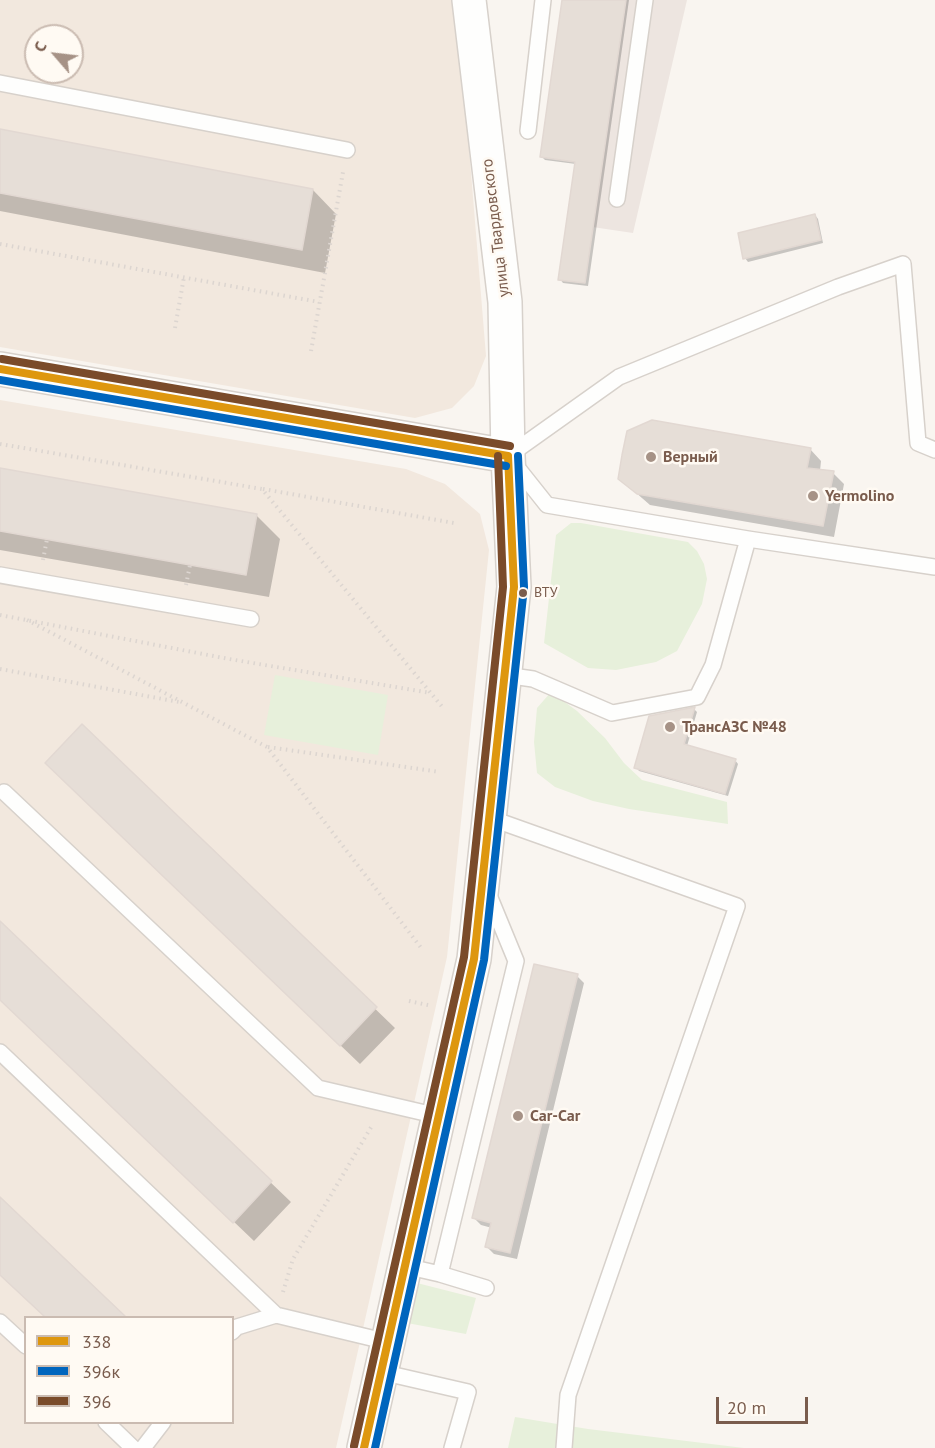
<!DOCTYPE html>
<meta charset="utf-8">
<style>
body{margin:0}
#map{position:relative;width:935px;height:1448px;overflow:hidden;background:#f9f5f0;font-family:"PT Sans",sans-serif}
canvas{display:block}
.legend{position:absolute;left:24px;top:1316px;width:210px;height:108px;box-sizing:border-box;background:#fffaf3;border:2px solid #cabbb1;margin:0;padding:8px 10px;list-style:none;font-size:18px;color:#7a5c4d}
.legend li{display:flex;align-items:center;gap:12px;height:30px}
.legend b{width:30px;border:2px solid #cabbb1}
.north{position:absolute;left:24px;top:24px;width:60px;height:60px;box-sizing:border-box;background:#fffaf3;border:2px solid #cabbb1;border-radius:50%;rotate:298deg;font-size:16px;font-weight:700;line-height:24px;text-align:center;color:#7a5c4d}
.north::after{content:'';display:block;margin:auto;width:21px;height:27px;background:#a69286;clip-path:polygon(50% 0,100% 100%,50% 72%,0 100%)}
.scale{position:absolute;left:716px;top:1397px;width:92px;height:27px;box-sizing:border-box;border:3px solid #7a5c4d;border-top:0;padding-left:8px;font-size:18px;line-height:21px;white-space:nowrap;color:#7a5c4d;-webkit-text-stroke:4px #fffaf3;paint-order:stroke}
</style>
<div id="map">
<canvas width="935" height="1448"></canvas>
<ul class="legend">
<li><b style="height:8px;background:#de970f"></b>338</li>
<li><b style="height:8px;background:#0065bd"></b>396к</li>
<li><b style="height:8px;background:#7a4b2a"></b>396</li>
</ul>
<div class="north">С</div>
<div class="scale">20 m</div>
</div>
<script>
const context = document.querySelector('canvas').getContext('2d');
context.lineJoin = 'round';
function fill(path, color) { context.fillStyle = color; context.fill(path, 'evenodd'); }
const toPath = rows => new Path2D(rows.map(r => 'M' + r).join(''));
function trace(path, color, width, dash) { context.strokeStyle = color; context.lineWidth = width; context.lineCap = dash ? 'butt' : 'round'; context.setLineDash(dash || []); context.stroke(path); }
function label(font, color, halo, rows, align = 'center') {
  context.font = font + ' "PT Sans",sans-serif'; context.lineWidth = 5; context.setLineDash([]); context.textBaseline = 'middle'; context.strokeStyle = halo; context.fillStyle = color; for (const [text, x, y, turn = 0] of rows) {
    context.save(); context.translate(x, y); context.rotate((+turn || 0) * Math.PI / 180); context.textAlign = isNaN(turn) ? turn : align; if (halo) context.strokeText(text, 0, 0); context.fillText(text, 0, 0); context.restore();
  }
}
const residential = toPath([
 [0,0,455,0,459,26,486,356,474,386,452,408,415,418,0,347],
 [36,36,72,36,72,72,36,72],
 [0,400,406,469,445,484,480,514,489,550,447,957,336,1448,0,1448],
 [26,1318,232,1318,232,1422,26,1422]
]);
const industrial = toPath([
 [603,0,687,0,633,233,579,225]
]);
const green = toPath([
 [571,523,581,523,688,542,697,551,704,564,707,579,702,604,677,651,656,662,616,670,588,668,544,643,556,535],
 [275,675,388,695,378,755,264,735],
 [551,692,577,711,605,738,624,763,642,780,727,802,728,824,629,809,593,801,555,787,537,773,534,742,537,708],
 [417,1283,476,1298,466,1334,407,1323],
 [515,1417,588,1429,744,1448,508,1448]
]);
const shadow = toPath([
 [563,0,629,0,588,286,563,283,560,279,576,164,545,160,541,156],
 [0,130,313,190,336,214,325,273,0,211],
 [815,215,818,219,823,243,748,262,745,258],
 [810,449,821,461,820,471,833,473,844,484,834,537,650,505,619,478],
 [0,470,256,515,280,539,269,597,0,550],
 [694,709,697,712,687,746,735,760,738,764,728,796,639,771,636,767],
 [82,726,395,1028,360,1064,66,783],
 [0,923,291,1202,254,1241,0,998],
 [577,976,584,983,517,1259,494,1254,487,1247,492,1228,481,1225,474,1218],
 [0,1199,124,1318,46,1318,0,1273]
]);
const building = toPath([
 [562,0,626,0,585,283,558,280,575,162,540,157,562,0],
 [0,129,313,189,302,250,0,193,0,129],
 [815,214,821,240,743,259,738,233,815,214],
 [652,420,811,448,807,468,834,471,823,526,637,494,618,479,622,455,627,431,652,420],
 [0,468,257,514,246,575,0,531,0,468],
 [695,707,684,744,736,759,725,794,634,768,649,716,695,707],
 [82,724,377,1007,340,1046,45,763,82,724],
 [0,921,272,1181,233,1223,0,1000,0,921],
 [534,964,578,974,510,1253,485,1247,491,1223,472,1218,534,964],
 [0,1197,126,1317,45,1317,0,1275,0,1197]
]);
const path = toPath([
 [0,244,319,302],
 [175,328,184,277],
 [311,351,343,172],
 [0,444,262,489,444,709],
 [263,489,454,523],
 [43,560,47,539],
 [186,585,190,565],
 [0,615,229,659,431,693],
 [27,620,267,747,422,949],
 [0,669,179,702],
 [268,747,440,772],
 [409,1001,432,1006],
 [283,1292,293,1259,373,1124]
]);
const service = toPath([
 [0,83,347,150],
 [528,131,543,0],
 [617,199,645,0],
 [935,450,918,443,903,264,838,287,619,377,508,456,547,505,748,539,935,567],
 [0,575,251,619],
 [505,675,533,679,612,713,697,697,713,665,748,539],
 [4,792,318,1088,438,1116],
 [490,818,737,906,568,1395,564,1448],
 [0,1052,276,1315,388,1342],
 [405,1266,440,1274,516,961,488,893],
 [440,1274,486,1288],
 [0,1322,26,1346],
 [232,1332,237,1327,276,1315],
 [381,1372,468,1392,452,1448],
 [106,1422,133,1448],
 [143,1448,163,1422]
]);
const tertiary = toPath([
 [0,369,508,456],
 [364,1448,474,959,514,587,508,456,505,302,469,0]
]);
const bus1 = toPath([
 [0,369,508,456],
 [364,1448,474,959,514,587,508,456]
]);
const bus2 = toPath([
 [0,380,506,466],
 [375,1448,484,960,524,587,518,456]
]);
const bus3 = toPath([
 [2,359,510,446],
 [354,1446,464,957,503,587,498,456]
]);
const markers = [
 [651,457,6,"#a69286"],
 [813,496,6,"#a69286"],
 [523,593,5,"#7a5c4d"],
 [670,727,6,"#a69286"],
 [518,1116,6,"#a69286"]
];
const busNames = [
 ["ВТУ",534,593]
];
const streetNames = [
 ["улица Твардовского",496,228,-97]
];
const poiNames = [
 ["Верный",663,457],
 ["Yermolino",825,496],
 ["ТрансАЗС №48",682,727],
 ["Car-Car",530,1116]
];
fill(residential, '#f2e8de');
fill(industrial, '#ede5e0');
fill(green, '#e7f0db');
fill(shadow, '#0003');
fill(building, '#e6ded7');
trace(building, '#e2d8d2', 1.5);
trace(service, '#d7d1cb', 18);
trace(tertiary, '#d7d1cb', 36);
trace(path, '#dcd5d0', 4, [1.5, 4.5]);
trace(service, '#fefefd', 15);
trace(tertiary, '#fefefd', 33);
trace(bus1, '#de970f', 8);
trace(bus2, '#0065bd', 8);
trace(bus3, '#7a4b2a', 8);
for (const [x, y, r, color] of markers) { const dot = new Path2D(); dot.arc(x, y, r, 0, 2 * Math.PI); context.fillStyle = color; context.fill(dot); trace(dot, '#fffaf3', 2); }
label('14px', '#7a5c4d', '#fffaf3', busNames, 'left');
label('16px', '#7a5c4d', '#fffaf3', streetNames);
label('bold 16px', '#7a5c4d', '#fffaf3', poiNames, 'left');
</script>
